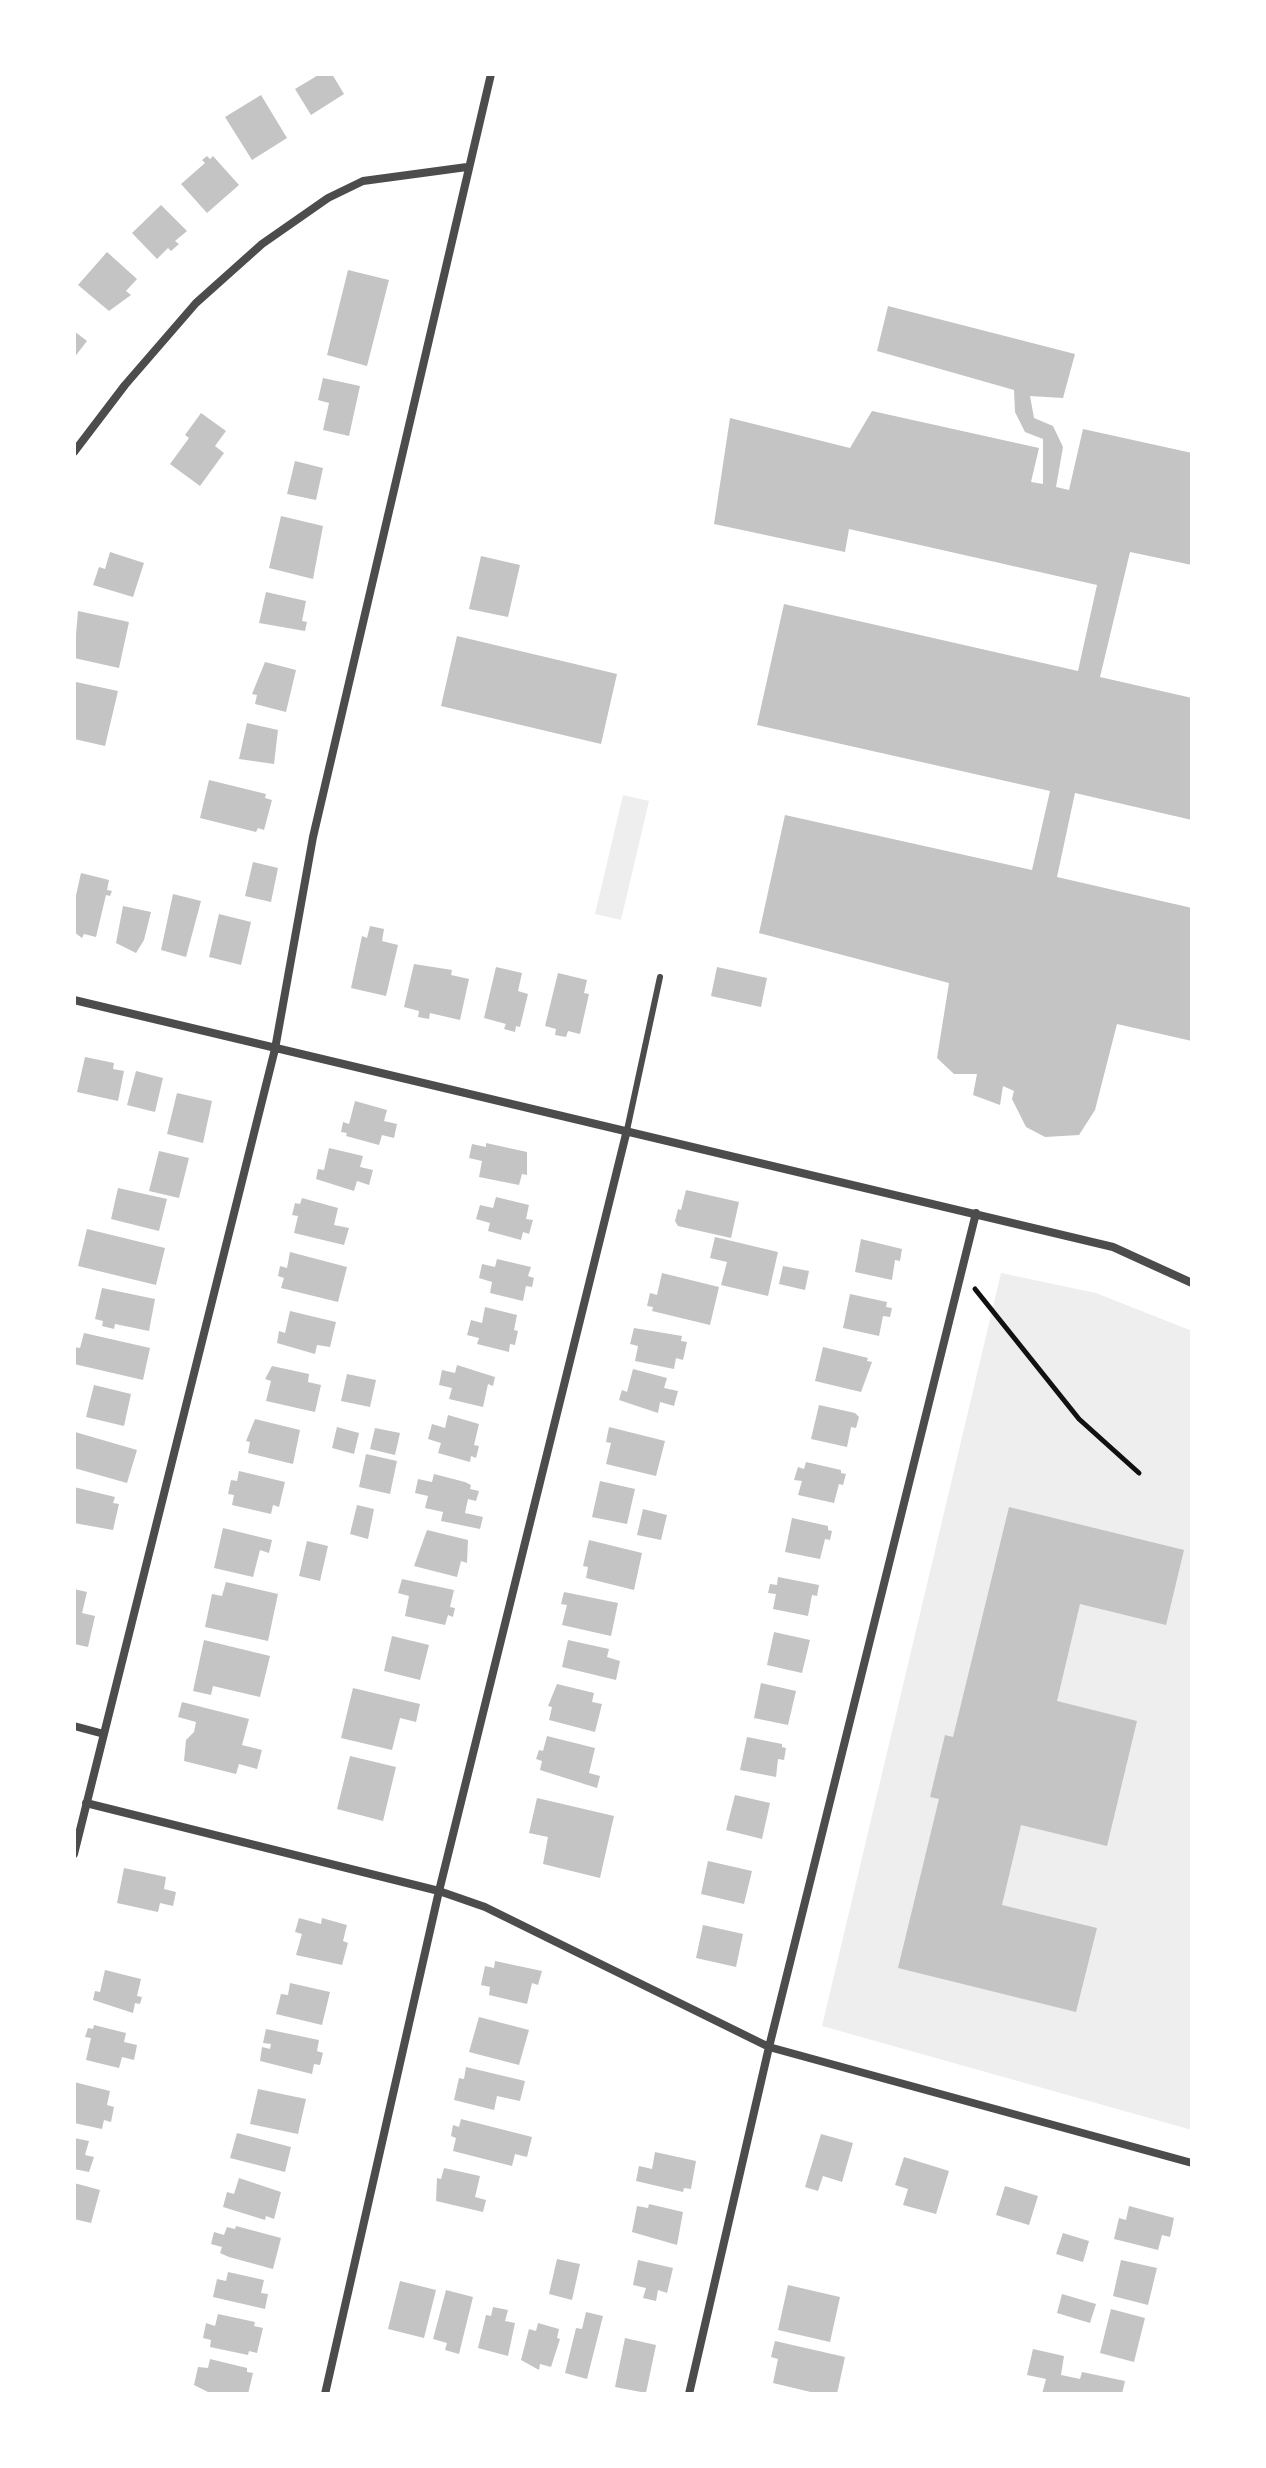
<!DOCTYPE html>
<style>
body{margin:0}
#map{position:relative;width:1266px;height:2468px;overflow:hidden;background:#fff;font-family:Mulish,sans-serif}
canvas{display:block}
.frame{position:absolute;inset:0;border:76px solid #fff;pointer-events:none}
</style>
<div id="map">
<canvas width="1266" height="2468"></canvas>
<div class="frame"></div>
</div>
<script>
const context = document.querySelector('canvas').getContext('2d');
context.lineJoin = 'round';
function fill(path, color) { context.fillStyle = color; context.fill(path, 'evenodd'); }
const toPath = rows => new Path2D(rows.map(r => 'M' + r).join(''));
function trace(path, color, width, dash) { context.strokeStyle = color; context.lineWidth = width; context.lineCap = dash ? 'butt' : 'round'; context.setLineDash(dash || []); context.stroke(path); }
const green = toPath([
 [623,795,649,801,621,920,595,914],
 [1001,1273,1096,1293,1192,1331,1192,2130,822,2026]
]);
const building = toPath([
 [320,74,332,74,344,94,311,115,295,89],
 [261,95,287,138,252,160,225,117],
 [207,156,210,159,213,156,239,185,207,213,181,184,205,163,202,160],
 [161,205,187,231,175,241,179,244,171,251,168,248,157,259,132,233],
 [107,252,137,279,126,291,131,295,109,311,78,285],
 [348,270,389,280,367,366,327,355],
 [888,306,1075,354,1063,398,1030,396,1034,418,1053,426,1063,447,1056,487,1069,490,1083,429,1192,453,1192,565,1130,552,1100,677,1192,698,1192,820,1075,793,1057,877,1192,908,1192,1041,1117,1024,1095,1110,1079,1135,1045,1137,1026,1127,1012,1099,1014,1091,1003,1086,1000,1105,973,1095,977,1074,954,1074,937,1058,949,983,759,933,785,815,1032,870,1050,791,757,725,784,604,1078,671,1097,585,849,529,845,552,714,524,730,418,850,448,872,411,1039,448,1031,482,1043,484,1043,439,1025,432,1015,412,1014,390,877,351],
 [74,331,87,341,74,358],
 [323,378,360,386,349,436,323,430,329,403,318,400],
 [201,413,226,431,215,446,224,453,200,486,170,464,189,438,185,435],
 [295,461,323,468,316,500,287,494],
 [281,516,323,526,313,579,269,568],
 [110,552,144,563,133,597,93,585,99,567,105,569],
 [481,556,520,565,508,617,469,609],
 [266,592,306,601,302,621,307,622,305,631,259,623],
 [78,611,129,622,119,668,74,658],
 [457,636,617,674,601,744,441,706],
 [265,662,296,670,286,712,255,704,257,695,252,694],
 [76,682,118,691,105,746,74,739],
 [247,723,278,730,274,764,239,759],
 [209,780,266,794,265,798,272,800,264,830,258,828,256,832,200,818],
 [253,862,278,868,271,902,245,896],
 [81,873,109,880,107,890,112,891,110,896,106,895,96,937,84,934,82,938,74,932,74,904],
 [173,894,201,901,186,957,161,950],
 [123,906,151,912,144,940,136,953,116,943],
 [219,914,251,922,241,965,209,957],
 [370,926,384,929,382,941,398,945,386,996,351,988,362,936,367,938],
 [414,964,452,970,451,975,469,979,460,1020,430,1013,429,1019,418,1017,419,1011,404,1007],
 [496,967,522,973,518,991,528,994,520,1027,516,1026,515,1032,504,1029,506,1024,484,1018],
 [717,967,767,978,761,1007,711,996],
 [558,973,587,980,584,993,589,994,580,1034,568,1031,566,1037,555,1035,556,1029,545,1026],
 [85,1057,114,1063,113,1069,124,1071,118,1101,77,1092],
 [136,1071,163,1078,155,1112,127,1105],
 [177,1093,212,1101,203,1143,167,1134],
 [355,1101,387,1110,384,1121,397,1124,394,1138,382,1135,379,1145,346,1136,347,1133,341,1132,343,1122,349,1124],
 [486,1143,527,1152,527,1175,522,1174,519,1185,479,1177,482,1161,469,1158,472,1144,486,1147],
 [329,1148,363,1156,360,1167,373,1170,369,1185,357,1181,354,1191,316,1179,318,1169,324,1170],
 [159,1151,189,1158,179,1198,149,1191],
 [118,1188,167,1199,159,1231,111,1219],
 [686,1190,739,1202,731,1238,678,1226,675,1221,678,1209,681,1210],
 [496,1197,529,1205,526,1219,533,1220,529,1234,523,1232,521,1240,488,1231,490,1223,476,1219,480,1205,493,1208],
 [302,1198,338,1208,334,1225,349,1228,344,1245,294,1233,298,1216,292,1215,295,1203,300,1204],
 [87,1229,165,1248,156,1285,78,1266],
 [715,1237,778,1252,768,1296,721,1285,727,1262,710,1258],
 [861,1239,902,1249,900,1261,895,1260,892,1280,855,1272],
 [290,1252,347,1267,338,1302,281,1288,284,1278,278,1276,280,1266,287,1268],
 [497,1259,531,1267,528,1276,534,1278,532,1287,526,1286,523,1301,490,1293,492,1282,479,1278,482,1264,495,1267],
 [783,1266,809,1271,805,1290,779,1284],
 [662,1273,719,1287,710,1325,652,1311,653,1307,647,1306,650,1293,657,1295],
 [102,1288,155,1299,149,1331,115,1324,114,1329,102,1326,103,1321,95,1319],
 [850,1294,887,1302,886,1307,892,1308,890,1317,883,1316,879,1336,843,1328],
 [485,1307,517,1315,514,1330,518,1331,515,1345,510,1344,509,1352,477,1344,479,1338,467,1335,471,1320,482,1323],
 [290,1311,336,1322,330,1347,317,1345,315,1354,277,1343,279,1331,285,1333],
 [634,1328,682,1336,681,1341,687,1342,683,1360,676,1358,674,1369,635,1361,638,1346,630,1344],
 [84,1333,150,1348,143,1380,74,1364,74,1347,80,1348],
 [823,1347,868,1358,867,1361,872,1362,861,1392,815,1381],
 [457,1365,495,1377,493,1386,488,1384,483,1407,449,1399,452,1388,439,1385,442,1370,455,1373],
 [272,1366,309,1374,308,1382,321,1385,315,1412,266,1401,271,1381,265,1379],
 [633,1369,667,1378,664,1388,678,1391,674,1406,660,1402,658,1413,619,1400,622,1390,627,1392],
 [347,1374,376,1380,370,1407,341,1401],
 [94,1385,131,1394,124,1426,86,1417],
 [819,1405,855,1413,859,1417,856,1428,851,1427,847,1447,811,1439],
 [448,1415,479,1424,474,1445,479,1446,476,1458,471,1456,470,1462,438,1453,441,1443,428,1439,432,1424,445,1428],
 [255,1419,300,1430,293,1464,248,1453,250,1442,246,1441],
 [337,1427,359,1433,354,1454,332,1448],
 [609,1427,665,1441,656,1476,606,1464,611,1443,606,1442],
 [375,1428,400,1433,395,1455,370,1449],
 [75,1432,137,1450,127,1483,74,1468],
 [366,1454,397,1461,390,1494,359,1487],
 [806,1462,841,1470,841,1473,846,1474,843,1485,839,1484,834,1503,798,1495,802,1481,794,1480,798,1467,804,1469],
 [239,1471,285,1482,279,1507,273,1505,271,1514,232,1505,234,1495,228,1494,231,1480,237,1481],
 [434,1474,465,1482,471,1485,470,1489,479,1491,476,1501,468,1499,465,1513,483,1517,480,1529,441,1521,443,1512,425,1508,428,1496,415,1493,418,1479,432,1482],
 [600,1481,635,1489,627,1524,592,1517],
 [74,1487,115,1497,113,1503,119,1504,113,1530,74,1523],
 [357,1505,374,1509,368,1539,350,1534],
 [1009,1507,1184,1550,1166,1625,1080,1604,1057,1701,1137,1721,1107,1846,1021,1825,1002,1905,1097,1928,1076,2012,898,1968,939,1799,930,1797,945,1735,953,1737],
 [643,1509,667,1515,661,1540,637,1535],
 [792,1518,828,1526,828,1530,832,1531,830,1540,825,1539,820,1559,785,1552],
 [223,1528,272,1540,269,1553,260,1550,253,1577,214,1568],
 [427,1530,468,1540,467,1563,461,1561,457,1577,414,1566],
 [589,1540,642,1553,634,1590,586,1578,588,1567,583,1566],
 [307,1541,328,1546,320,1581,299,1576],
 [778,1577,819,1585,817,1596,812,1595,808,1616,773,1609,776,1594,768,1593,770,1584,777,1585],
 [402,1579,454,1590,450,1607,455,1608,453,1617,448,1615,445,1625,405,1616,409,1596,398,1593],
 [226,1582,278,1594,268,1641,205,1627,212,1594,222,1596],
 [74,1589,87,1592,82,1613,95,1616,88,1647,74,1644],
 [564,1592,618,1603,611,1636,562,1625,567,1605,561,1604],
 [774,1632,810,1640,802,1673,767,1665],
 [392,1636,429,1645,420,1680,384,1671],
 [204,1640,270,1656,260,1697,213,1686,211,1695,193,1691],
 [568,1640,609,1649,607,1657,620,1661,616,1680,562,1667],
 [761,1683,796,1691,788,1725,754,1718],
 [557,1684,594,1693,592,1702,602,1704,595,1732,549,1720,552,1707,548,1706],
 [353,1688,420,1704,416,1722,400,1718,392,1750,341,1738],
 [182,1702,249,1719,242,1745,262,1750,257,1769,239,1764,236,1774,184,1761,186,1740,194,1732,196,1722,178,1717],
 [547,1736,595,1748,589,1773,600,1776,597,1788,540,1770,542,1761,536,1759,539,1750,543,1751],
 [747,1737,782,1744,782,1747,786,1748,784,1760,778,1759,776,1777,740,1770],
 [350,1756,396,1767,383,1821,337,1809],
 [735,1795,770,1803,762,1839,726,1830],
 [537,1798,614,1816,600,1878,543,1864,548,1837,529,1833],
 [708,1861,752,1871,744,1904,701,1894],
 [124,1868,166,1877,164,1889,176,1892,173,1906,160,1903,158,1912,117,1903],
 [299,1918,321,1924,322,1918,347,1925,343,1941,348,1943,342,1965,296,1955,302,1934,295,1932],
 [703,1925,743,1934,736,1967,696,1958],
 [495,1961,542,1971,538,1985,532,1983,527,2004,489,1995,490,1987,481,1985,485,1966,494,1968],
 [105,1970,141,1979,137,1996,142,1997,140,2004,135,2003,133,2013,93,2000,95,1991,100,1992],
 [290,1983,330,1992,322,2025,276,2014,281,1994,288,1995],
 [479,2017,529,2030,519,2065,469,2052],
 [94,2025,126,2033,124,2042,137,2045,134,2060,122,2057,119,2068,86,2060,91,2038,85,2037,88,2028,93,2029],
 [266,2029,319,2040,317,2051,323,2053,320,2065,314,2064,312,2074,260,2061,262,2047,270,2049,271,2044,263,2043],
 [466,2067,525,2081,520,2101,497,2096,494,2110,454,2100,459,2078,464,2079],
 [74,2082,110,2091,107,2105,114,2107,111,2122,104,2120,102,2129,74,2123],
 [258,2089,306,2099,298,2134,250,2124],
 [461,2119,532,2137,527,2157,515,2154,512,2166,453,2151,456,2138,451,2136,453,2125,459,2127],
 [237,2133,291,2147,285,2172,230,2158],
 [821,2134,853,2143,842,2182,823,2176,818,2191,805,2187],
 [74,2138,89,2141,85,2155,94,2157,89,2172,74,2169],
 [655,2152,696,2161,691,2189,684,2188,683,2192,636,2181,639,2166,652,2169],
 [904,2157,949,2171,936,2214,903,2205,908,2189,895,2185],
 [444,2168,480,2176,475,2197,486,2200,483,2212,436,2201,437,2178,441,2179],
 [239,2178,281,2192,274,2219,266,2216,265,2220,223,2207,227,2192,234,2194],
 [74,2183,100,2190,91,2223,74,2219],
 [1005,2186,1038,2196,1029,2225,996,2215],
 [649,2204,683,2212,677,2245,632,2232,637,2206,648,2208],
 [1129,2206,1174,2218,1170,2237,1162,2235,1158,2250,1114,2239,1119,2218,1126,2220],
 [236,2226,281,2238,273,2269,229,2257,220,2253,222,2247,211,2244,214,2232,224,2235,227,2227,235,2229],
 [1063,2233,1089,2241,1083,2262,1056,2254],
 [557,2259,580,2264,572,2300,549,2294],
 [638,2260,673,2268,667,2293,658,2290,656,2301,643,2298,646,2288,633,2285],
 [1121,2260,1157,2268,1148,2305,1113,2296],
 [228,2272,264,2280,261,2293,268,2294,265,2309,213,2297,217,2279,226,2281],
 [400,2281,436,2290,424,2338,388,2329],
 [788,2285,840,2297,830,2342,778,2330],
 [446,2290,473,2297,459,2354,445,2350,447,2343,433,2339],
 [1062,2294,1096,2304,1090,2323,1057,2313],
 [493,2307,508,2310,505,2321,515,2323,508,2356,478,2348,486,2315,491,2316],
 [1111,2309,1145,2318,1134,2362,1100,2353],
 [586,2312,603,2316,587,2379,565,2373,576,2328,582,2329],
 [218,2314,255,2322,254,2326,263,2328,257,2353,249,2351,248,2355,210,2347,211,2340,203,2338,206,2323,215,2326],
 [538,2323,559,2329,557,2338,560,2339,551,2367,540,2364,539,2370,521,2360,529,2329,536,2331],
 [625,2338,656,2345,646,2393,615,2387],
 [775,2341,845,2357,837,2394,819,2394,773,2383,778,2359,771,2357],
 [1033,2349,1064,2356,1061,2375,1080,2379,1082,2372,1125,2381,1122,2394,1042,2394,1046,2379,1027,2375],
 [210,2359,247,2368,247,2372,253,2373,248,2394,212,2394,194,2385,198,2367,208,2368]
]);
const path = toPath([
 [975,1289,1079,1419,1139,1473]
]);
const service = toPath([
 [627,1130,660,977]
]);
const minor = toPath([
 [74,452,125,385,196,303,262,244,328,198,363,181,467,167],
 [74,1000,1113,1247,1192,1283],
 [74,1726,104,1734],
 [86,1803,439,1891,485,1907,769,2047,1192,2163],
 [74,1854,275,1049,313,837,491,74],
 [325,2394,439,1891,627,1130],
 [689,2394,769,2047,976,1213]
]);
fill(green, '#eee');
fill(building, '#c4c4c4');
trace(path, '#111', 5);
trace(service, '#4c4c4c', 6);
trace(minor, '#4c4c4c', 8);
</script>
